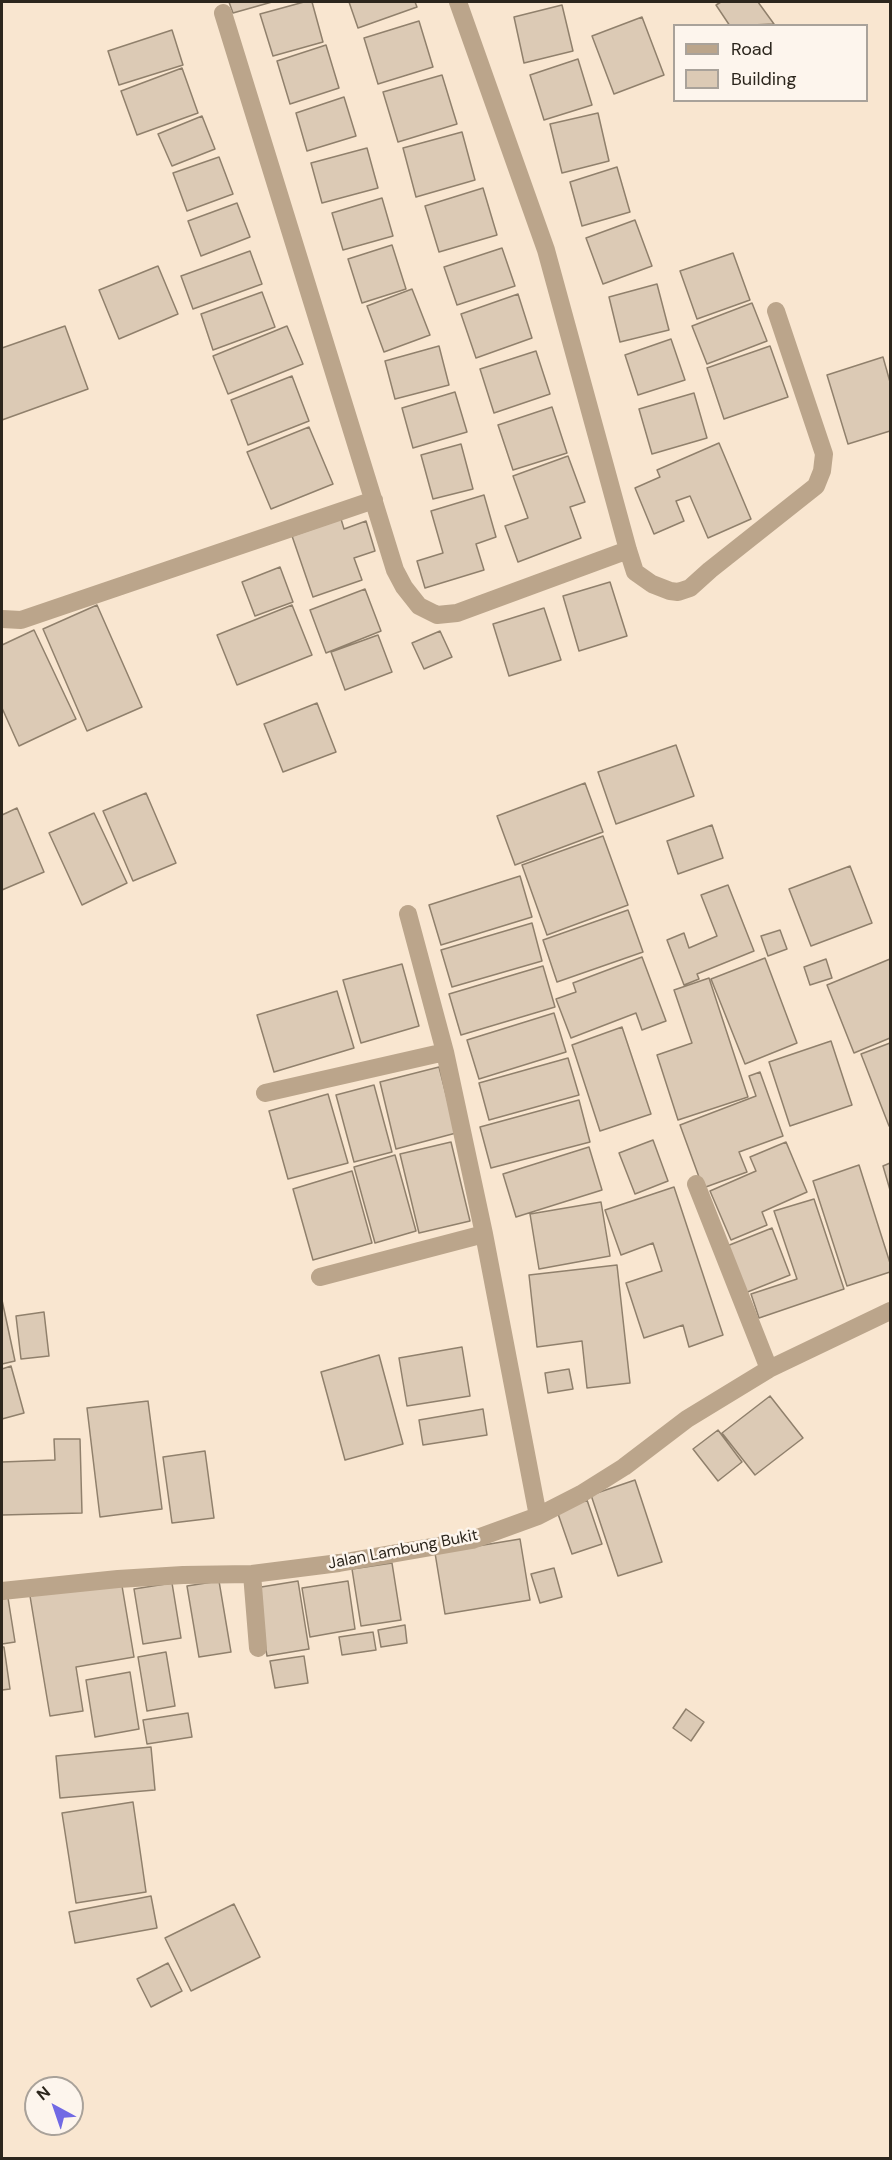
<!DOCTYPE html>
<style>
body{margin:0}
#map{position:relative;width:892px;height:2160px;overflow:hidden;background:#f9e6d0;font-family:"DM Sans",sans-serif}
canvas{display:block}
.frame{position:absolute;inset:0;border:3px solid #2c261d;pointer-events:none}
.legend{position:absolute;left:673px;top:24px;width:195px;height:78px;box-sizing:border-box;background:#fdf5ed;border:2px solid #a9a29a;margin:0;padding:8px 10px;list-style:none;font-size:18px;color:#2c261d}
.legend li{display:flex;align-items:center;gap:12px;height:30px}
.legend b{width:30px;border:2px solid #a9a29a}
.north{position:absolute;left:24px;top:2076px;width:60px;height:60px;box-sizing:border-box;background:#fdf5ed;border:2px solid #a9a29a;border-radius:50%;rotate:320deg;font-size:16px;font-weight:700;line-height:24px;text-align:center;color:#2c261d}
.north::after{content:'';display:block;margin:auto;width:21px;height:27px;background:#7169e4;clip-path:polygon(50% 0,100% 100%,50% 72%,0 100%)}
</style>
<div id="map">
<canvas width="892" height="2160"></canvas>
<div class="frame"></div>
<ul class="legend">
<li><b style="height:8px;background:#bba58b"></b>Road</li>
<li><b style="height:16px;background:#dccab5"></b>Building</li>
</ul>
<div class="north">N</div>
</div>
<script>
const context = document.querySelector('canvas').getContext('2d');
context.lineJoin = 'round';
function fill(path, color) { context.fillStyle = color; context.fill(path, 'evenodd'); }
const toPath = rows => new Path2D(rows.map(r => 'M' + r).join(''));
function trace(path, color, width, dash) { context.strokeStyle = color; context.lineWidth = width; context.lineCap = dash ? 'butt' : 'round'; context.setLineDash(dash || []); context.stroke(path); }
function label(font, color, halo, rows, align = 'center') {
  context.font = font + ' "DM Sans",sans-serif'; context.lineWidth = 5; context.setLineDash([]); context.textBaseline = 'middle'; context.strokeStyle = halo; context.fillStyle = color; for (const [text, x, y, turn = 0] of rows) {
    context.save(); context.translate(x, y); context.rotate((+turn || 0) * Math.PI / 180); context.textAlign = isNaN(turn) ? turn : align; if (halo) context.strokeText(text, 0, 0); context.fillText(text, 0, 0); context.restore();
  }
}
const building = toPath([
 [229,2,272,2,233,13,229,2],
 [304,2,312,2,323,42,273,56,260,14,304,2],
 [349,2,415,2,417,7,358,28,349,2],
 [721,2,758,2,774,24,730,26,716,5,721,2],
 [562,5,573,51,524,63,514,17,562,5],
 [642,17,664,75,614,94,592,36,642,17],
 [419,21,433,67,378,84,364,38,419,21],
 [172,30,183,65,119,85,108,51,172,30],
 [326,45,339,88,290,104,277,61,326,45],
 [578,59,592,105,544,120,530,75,578,59],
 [182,68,198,113,137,135,121,91,182,68],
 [442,75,457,124,398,142,383,92,442,75],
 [344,97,356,136,307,151,296,113,344,97],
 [598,113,609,161,562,173,550,124,598,113],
 [202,116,215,149,172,166,158,134,202,116],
 [462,132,475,180,416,197,403,148,462,132],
 [367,148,378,188,322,203,311,163,367,148],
 [219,157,233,194,187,211,173,173,219,157],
 [617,167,630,212,582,226,570,182,617,167],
 [483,188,497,235,439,252,425,206,483,188],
 [382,198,393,236,343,250,332,213,382,198],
 [237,203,250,237,201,256,188,221,237,203],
 [635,220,652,266,603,284,586,238,635,220],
 [392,245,406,289,362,303,348,259,392,245],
 [502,248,515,286,457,305,444,267,502,248],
 [250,251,262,284,193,309,181,276,250,251],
 [733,253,750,300,697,319,680,271,733,253],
 [158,266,178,314,119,339,99,290,158,266],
 [657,284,669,330,620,342,609,297,657,284],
 [412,289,430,335,384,352,367,306,412,289],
 [262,292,275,327,213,350,201,314,262,292],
 [518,294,532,338,476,358,461,314,518,294],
 [752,303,767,341,707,364,692,326,752,303],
 [65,326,88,389,2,420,2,348,65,326],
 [287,326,303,364,228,394,213,356,287,326],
 [671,339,685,380,638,395,625,355,671,339],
 [439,346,449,385,395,399,385,361,439,346],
 [770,346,788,397,724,419,707,368,770,346],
 [536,351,550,394,494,413,480,369,536,351],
 [883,357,890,382,890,431,848,444,827,375,883,357],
 [292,376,309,421,248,445,231,400,292,376],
 [455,392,467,432,413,448,402,408,455,392],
 [694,393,707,438,652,454,639,409,694,393],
 [552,407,567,453,513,470,498,425,552,407],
 [309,427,333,484,271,509,247,452,309,427],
 [719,443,751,519,708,538,690,496,676,501,684,521,654,534,635,488,660,477,657,470,719,443],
 [461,444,473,489,433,499,421,455,461,444],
 [568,456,585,502,570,507,581,538,518,562,505,526,528,518,513,476,568,456],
 [484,495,496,537,476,544,484,570,425,588,417,561,443,553,431,511,484,495],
 [341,519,344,529,366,521,375,551,354,558,362,580,313,597,292,536,341,519],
 [280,567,293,602,255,616,242,582,280,567],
 [610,582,627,636,579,651,563,596,610,582],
 [365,589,381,631,326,653,310,610,365,589],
 [97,605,142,707,87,731,43,629,97,605],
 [292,605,312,655,237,685,217,635,292,605],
 [544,608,561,660,509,676,493,624,544,608],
 [34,630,76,719,19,746,2,708,2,645,34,630],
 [440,631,452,657,424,669,412,643,440,631],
 [378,635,392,672,345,690,331,652,378,635],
 [317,703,336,752,283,772,264,724,317,703],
 [676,745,694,796,616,824,598,772,676,745],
 [585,783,603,832,515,865,497,816,585,783],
 [146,793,176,863,133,881,103,811,146,793],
 [17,808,44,872,2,890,2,815,17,808],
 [94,813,127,883,82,905,49,833,94,813],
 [712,825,723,858,678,874,667,841,712,825],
 [603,836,628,905,547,935,522,865,603,836],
 [850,866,872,923,811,946,789,889,850,866],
 [520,876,532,917,441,945,429,905,520,876],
 [728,885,754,951,697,974,699,979,684,985,667,940,684,933,689,948,717,936,701,895,728,885],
 [628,910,643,952,557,982,543,940,628,910],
 [532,923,542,961,452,987,441,950,532,923],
 [780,930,787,949,768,956,761,936,780,930],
 [642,957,666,1021,642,1030,636,1013,571,1038,556,999,576,992,573,983,642,957],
 [765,958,797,1043,745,1064,711,979,765,958],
 [826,959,832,978,810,985,804,967,826,959],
 [890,959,890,1038,854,1053,827,985,890,959],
 [402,964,419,1026,361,1043,343,980,402,964],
 [543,966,555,1007,461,1035,449,994,543,966],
 [709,978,748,1097,678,1120,657,1055,692,1043,674,990,709,978],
 [337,991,354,1048,274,1072,257,1015,337,991],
 [554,1013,566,1052,479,1079,467,1040,554,1013],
 [622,1027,651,1114,600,1131,572,1045,622,1027],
 [831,1041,852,1105,790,1126,769,1062,831,1041],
 [890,1043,890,1125,889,1126,861,1054,890,1043],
 [568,1058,579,1095,489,1120,479,1083,568,1058],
 [439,1067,456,1133,396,1149,380,1082,439,1067],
 [760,1072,783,1136,739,1152,747,1172,703,1188,680,1125,756,1096,749,1076,760,1072],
 [374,1085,392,1152,354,1162,336,1095,374,1085],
 [328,1094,348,1163,288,1179,269,1111,328,1094],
 [579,1100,590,1142,491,1168,480,1127,579,1100],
 [653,1140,668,1181,635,1194,619,1153,653,1140],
 [451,1142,470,1221,419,1233,400,1154,451,1142],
 [786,1142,807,1192,762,1212,767,1225,731,1240,710,1191,756,1171,750,1157,786,1142],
 [589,1147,602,1190,516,1217,503,1174,589,1147],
 [395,1155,416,1231,375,1243,354,1167,395,1155],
 [890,1163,890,1190,883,1166,890,1163],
 [859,1165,890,1263,890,1272,847,1286,813,1181,859,1165],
 [352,1171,372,1243,313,1260,293,1189,352,1171],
 [674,1187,723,1335,689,1347,683,1325,644,1338,626,1283,662,1271,653,1243,621,1255,605,1210,674,1187],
 [814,1199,844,1289,759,1318,751,1294,797,1279,774,1211,814,1199],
 [601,1202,610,1256,539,1269,530,1214,601,1202],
 [772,1228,790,1275,745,1293,727,1246,772,1228],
 [617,1265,630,1383,587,1388,582,1341,537,1347,529,1275,617,1265],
 [2,1300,15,1361,2,1364,2,1300],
 [44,1312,49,1356,21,1359,16,1316,44,1312],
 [462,1347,470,1396,407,1406,399,1358,462,1347],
 [379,1355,403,1444,345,1460,321,1372,379,1355],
 [11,1366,24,1413,2,1419,2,1369,11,1366],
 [569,1369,573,1389,548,1393,545,1373,569,1369],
 [770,1396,803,1438,755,1475,722,1433,770,1396],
 [148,1401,162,1509,100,1517,87,1408,148,1401],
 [483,1409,487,1435,423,1445,419,1420,483,1409],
 [718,1430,742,1462,718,1481,693,1449,718,1430],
 [54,1439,80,1439,82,1513,2,1515,2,1462,55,1460,54,1439],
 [205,1451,214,1518,172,1523,163,1457,205,1451],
 [635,1480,662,1562,618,1576,591,1495,635,1480],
 [587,1500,602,1544,572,1554,557,1511,587,1500],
 [520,1539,530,1600,445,1614,435,1553,520,1539],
 [392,1563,401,1620,361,1626,352,1569,392,1563],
 [554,1568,562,1597,540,1603,531,1574,554,1568],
 [121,1580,134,1657,76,1667,83,1711,50,1716,30,1596,121,1580],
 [219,1581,231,1652,199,1657,187,1586,219,1581],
 [298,1581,309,1649,267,1656,255,1588,298,1581],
 [348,1581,355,1629,310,1637,302,1588,348,1581],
 [172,1583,181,1638,143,1644,134,1589,172,1583],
 [8,1598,15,1642,2,1644,2,1599,8,1598],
 [405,1625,407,1643,381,1647,378,1630,405,1625],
 [373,1632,376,1650,342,1655,339,1637,373,1632],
 [2,1647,4,1647,10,1689,2,1690,2,1647],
 [166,1652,175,1706,147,1711,138,1657,166,1652],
 [304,1656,308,1683,275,1688,270,1661,304,1656],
 [130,1672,139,1729,95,1737,86,1680,130,1672],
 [686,1709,704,1722,691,1741,673,1728,686,1709],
 [188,1713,192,1737,147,1744,143,1720,188,1713],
 [151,1747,155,1790,60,1798,56,1756,151,1747],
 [133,1802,146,1892,76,1903,62,1813,133,1802],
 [151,1896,157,1928,75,1943,69,1912,151,1896],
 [234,1904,260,1957,191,1991,165,1938,234,1904],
 [168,1963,182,1991,151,2007,137,1979,168,1963]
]);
const minor = toPath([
 [458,2,546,250,628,550,635,572,652,584,670,591,678,592,690,588,710,570,816,486,822,471,824,454,776,311],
 [223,13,395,570,404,587,419,606,437,615,457,613,628,550],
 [2,619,21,620,374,500],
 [408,914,445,1052,484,1234,538,1516],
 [265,1093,445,1052],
 [696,1184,769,1369],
 [320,1277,484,1234],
 [252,1574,258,1648],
 [2,1591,118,1579,183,1575,252,1574,339,1563,472,1540,538,1516,581,1494,624,1467,687,1419,769,1369,890,1311]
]);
const streetNames = [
 ["Jalan Lambung Bukit",403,1550,-11]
];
fill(building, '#dccab5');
trace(building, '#90806c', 1.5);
trace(minor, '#bba58b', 18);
label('16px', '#2c261d', '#fdf5ed', streetNames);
</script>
